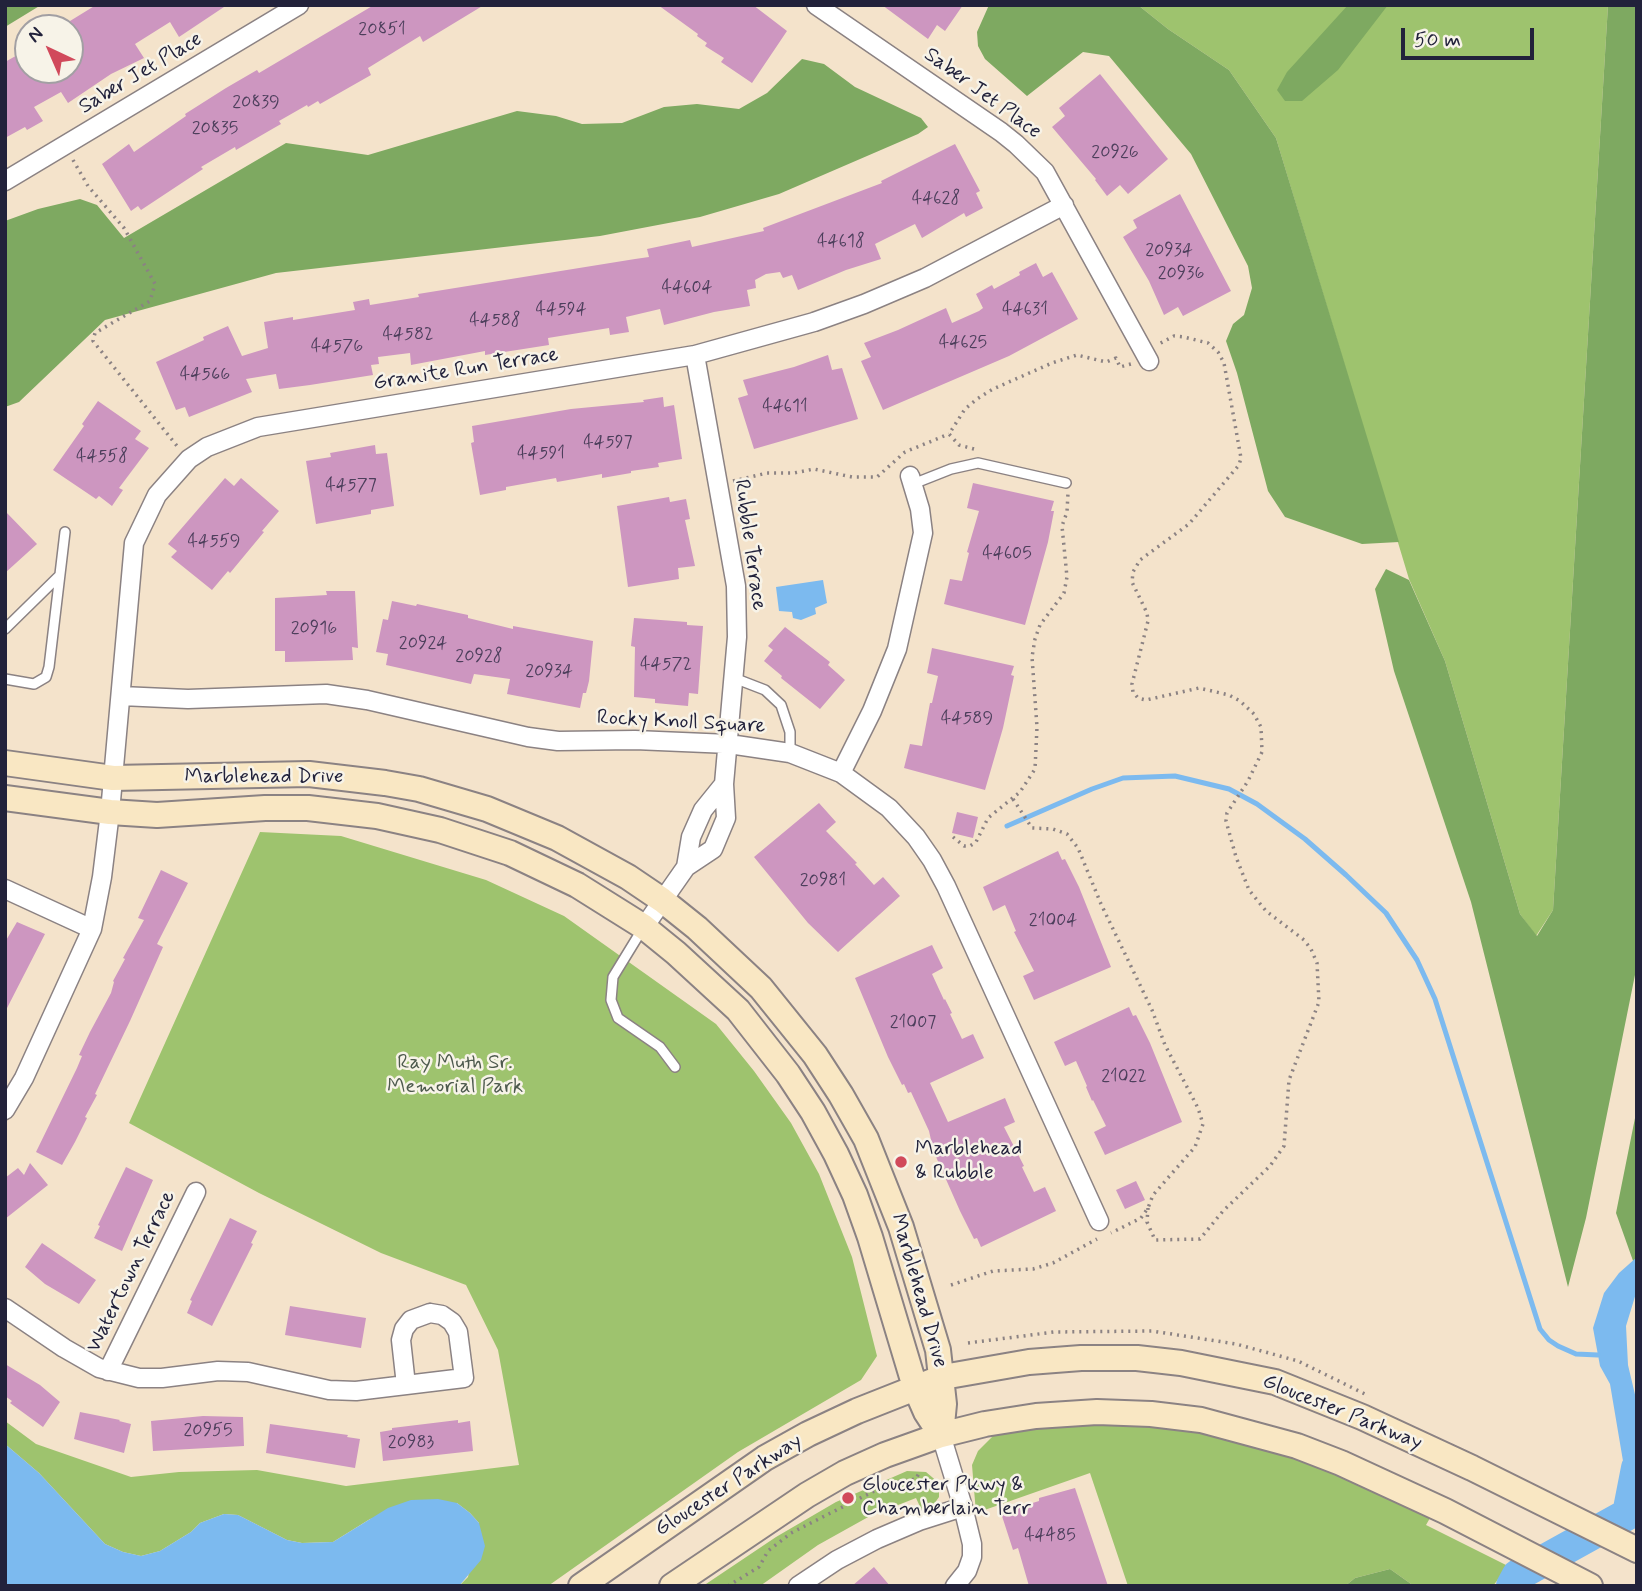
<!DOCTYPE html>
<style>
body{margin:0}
#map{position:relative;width:1642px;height:1591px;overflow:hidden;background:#f4e3cb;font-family:Mynerve,sans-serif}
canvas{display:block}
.frame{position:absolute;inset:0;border:7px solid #22223b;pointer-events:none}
.north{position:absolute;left:14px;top:14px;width:70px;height:70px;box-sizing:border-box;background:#f7f3e8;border:2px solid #a29fa3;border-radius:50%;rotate:316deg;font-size:19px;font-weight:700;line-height:28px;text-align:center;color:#22223b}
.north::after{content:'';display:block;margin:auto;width:24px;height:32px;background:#d1495b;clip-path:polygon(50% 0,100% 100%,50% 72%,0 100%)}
.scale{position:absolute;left:1401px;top:28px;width:133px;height:32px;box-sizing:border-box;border:4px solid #22223b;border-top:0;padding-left:9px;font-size:21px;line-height:24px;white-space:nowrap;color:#22223b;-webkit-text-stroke:5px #f7f3e8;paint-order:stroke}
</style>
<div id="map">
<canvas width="1642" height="1591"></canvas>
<div class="frame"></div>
<div class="north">N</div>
<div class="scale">50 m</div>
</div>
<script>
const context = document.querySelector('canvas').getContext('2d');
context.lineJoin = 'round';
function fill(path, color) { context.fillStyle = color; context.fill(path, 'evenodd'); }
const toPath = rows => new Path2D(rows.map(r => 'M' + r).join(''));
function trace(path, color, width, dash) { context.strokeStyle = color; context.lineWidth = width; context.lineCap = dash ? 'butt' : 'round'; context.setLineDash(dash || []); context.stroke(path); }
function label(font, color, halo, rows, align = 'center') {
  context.font = font + ' Mynerve,sans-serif'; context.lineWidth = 5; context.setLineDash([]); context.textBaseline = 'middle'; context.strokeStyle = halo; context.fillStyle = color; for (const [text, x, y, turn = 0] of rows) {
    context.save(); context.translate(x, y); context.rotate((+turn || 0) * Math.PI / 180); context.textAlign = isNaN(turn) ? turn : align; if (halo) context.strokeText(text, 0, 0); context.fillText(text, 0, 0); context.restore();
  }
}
const green = toPath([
 [1138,5,1608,5,1553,910,1536,936,1520,914,1445,661,1409,579,1276,138,1229,70,1168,29],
 [260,832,341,836,486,880,564,916,716,1024,754,1071,791,1123,819,1174,852,1257,877,1356,861,1380,738,1452,548,1586,459,1586,468,1577,479,1523,470,1513,457,1503,370,1519,333,1542,302,1543,287,1540,238,1515,224,1514,200,1523,191,1532,160,1551,141,1556,123,1552,105,1544,39,1473,5,1444,5,1421,36,1444,131,1477,179,1472,257,1470,346,1486,519,1465,498,1350,466,1285,381,1253,259,1193,129,1123],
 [1096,1423,1182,1428,1269,1447,1353,1480,1430,1518,1426,1525,1508,1566,1493,1586,1414,1586,1390,1569,1355,1578,1345,1586,1128,1586,1090,1473,976,1513,972,1465,978,1451,994,1435,1056,1425],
 [907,1471,926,1472,939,1483,939,1497,929,1511,922,1511,916,1498,870,1516,818,1545,760,1586,703,1586,776,1537,836,1502]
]);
const forest = toPath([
 [5,5,41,5,5,27],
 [989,5,1138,5,1168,29,1229,70,1276,138,1399,542,1362,544,1285,517,1268,491,1237,373,1226,341,1233,324,1244,315,1252,288,1248,266,1191,154,1109,56,1083,52,1027,96,985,59,978,46,977,32],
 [1348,5,1388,5,1338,70,1302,101,1285,101,1277,90,1287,72],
 [1608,5,1637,5,1637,965,1586,1218,1568,1287,1471,902,1394,671,1375,589,1386,569,1409,580,1445,661,1520,914,1537,936,1553,910],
 [802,59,824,64,855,87,921,118,928,127,918,134,779,194,700,217,600,236,276,273,105,320,19,402,5,407,5,221,38,209,80,199,97,205,124,238,286,143,368,155,517,111,556,116,582,124,622,123,664,107,697,104,739,109,767,93],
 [1637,1108,1637,1272,1616,1213],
 [1390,1569,1414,1586,1345,1586,1355,1578]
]);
const water = toPath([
 [823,580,827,603,815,608,816,614,801,620,793,618,792,612,779,611,776,587],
 [1637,1257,1637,1290,1626,1326,1628,1365,1637,1403,1637,1513,1628,1514,1618,1500,1623,1461,1610,1384,1600,1366,1593,1328,1604,1293,1619,1273],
 [5,1444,39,1473,105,1544,123,1552,141,1556,160,1551,191,1532,200,1523,224,1514,238,1515,287,1540,302,1543,333,1542,388,1508,411,1500,438,1499,457,1503,470,1513,479,1523,485,1546,481,1560,459,1586,5,1586]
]);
const stream = toPath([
 [1007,826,1092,789,1123,778,1175,776,1229,789,1257,804,1305,839,1346,875,1386,913,1417,960,1435,999,1540,1329,1549,1340,1558,1346,1576,1354,1598,1355]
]);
const river = toPath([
 [1512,1586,1518,1575,1628,1514,1637,1468]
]);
const building = toPath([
 [96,5,227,5,179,37,170,22,135,44,144,58,111,74,68,103,61,92,34,107,43,121,27,130,25,127,5,138,5,62,28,49,28,70,70,70,70,21],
 [374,5,484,5,423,42,420,36,368,68,371,75,320,104,318,101,308,107,307,105,279,121,281,124,274,128,236,150,235,147,201,167,203,169,141,210,138,206,131,211,102,164,129,144,134,152,186,116,185,114,226,88,257,70,259,73],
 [658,5,753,5,787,31,752,83,721,62,724,58,705,46,707,43,697,36,698,34],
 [882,5,963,5,945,31,937,25,928,39],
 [1100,74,1168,159,1128,194,1120,185,1107,196,1095,180,1096,179,1052,127,1065,116,1059,108],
 [955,144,980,191,976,193,983,208,966,217,964,213,922,238,915,224,875,244,881,259,846,270,798,290,792,275,783,278,780,272,766,274,755,280,756,288,747,290,750,306,714,312,664,325,660,309,626,317,629,332,610,335,609,328,548,338,549,345,485,355,485,351,411,365,410,353,378,357,379,364,371,365,373,375,310,385,279,389,276,374,246,379,252,392,189,417,185,407,176,410,156,362,204,340,203,337,228,326,242,356,268,348,264,322,293,317,293,320,355,310,353,302,369,299,370,305,419,297,418,294,635,259,649,257,647,249,690,240,692,247,764,231,763,228,882,183,881,181],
 [1180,194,1231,291,1183,316,1178,307,1164,315,1149,281,1123,237,1137,228,1133,220],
 [1036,263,1043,277,1052,272,1078,319,1009,356,883,410,861,361,871,357,864,343,898,330,946,308,952,323,979,311,983,308,976,294,992,285,994,289,1020,275,1019,272],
 [828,355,832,370,842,368,858,419,754,449,738,398,748,395,743,380,794,367],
 [663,397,664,407,674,405,682,459,658,463,659,467,631,471,631,473,602,478,602,474,557,482,556,478,506,487,506,490,480,495,471,443,474,442,472,426,571,409,644,402,643,400],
 [98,401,141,431,135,439,149,448,119,488,123,490,112,506,99,496,96,499,53,470,84,426,82,424],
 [375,445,376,454,387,453,394,506,371,510,371,514,316,524,306,461,331,457,330,453],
 [225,478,234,486,241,478,279,511,262,531,264,532,230,573,228,571,212,590,171,557,177,551,168,544],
 [973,483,1054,501,1051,511,1054,511,1048,542,1025,625,944,604,950,579,962,581,969,553,967,552,979,511,967,508],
 [669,497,670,502,686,499,690,519,685,520,695,566,678,568,679,579,628,587,617,506],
 [5,511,37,544,5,573],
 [326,591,355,591,358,648,352,647,353,660,285,662,285,651,275,651,275,598,327,595],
 [392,601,416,606,417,604,468,615,468,618,513,629,513,626,593,641,589,681,586,693,583,693,580,708,507,694,510,679,474,674,471,684,386,665,388,654,376,652,383,619,388,620],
 [634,618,687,622,687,625,703,626,698,694,689,693,688,706,655,703,655,699,634,697,635,647,631,646],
 [785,627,830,662,828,665,845,680,820,709,781,678,782,676,764,661,773,650,768,646],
 [932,648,1014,666,1011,675,1014,676,1003,728,985,790,904,768,910,744,922,746,930,703,932,703,938,676,927,673],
 [819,803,836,822,826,831,857,863,855,864,874,885,883,877,900,896,838,952,808,923,754,857],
 [957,812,978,817,973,838,952,833],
 [1058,851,1062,860,1065,859,1079,887,1111,967,1034,1000,1023,976,1034,971,1014,932,1016,931,1005,905,993,911,983,887],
 [161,870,188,883,157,944,163,947,130,1021,95,1094,97,1095,85,1117,87,1118,75,1142,62,1165,36,1152,77,1068,82,1056,79,1055,90,1032,111,993,114,982,113,981,125,959,123,958,144,920,138,918],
 [17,922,45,934,5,1012,5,942],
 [932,945,943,968,932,974,944,1000,945,999,952,1013,950,1014,962,1039,973,1034,984,1058,930,1083,948,1122,1005,1098,1015,1122,1004,1127,1024,1166,1022,1167,1034,1192,1045,1187,1056,1211,981,1247,977,1238,974,1239,960,1211,929,1141,931,1140,929,1131,911,1092,908,1093,904,1084,902,1085,888,1057,855,978],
 [1129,1007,1133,1016,1136,1015,1150,1043,1182,1122,1105,1155,1094,1132,1106,1126,1093,1100,1092,1101,1086,1087,1087,1086,1076,1061,1065,1066,1054,1042],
 [30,1163,48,1185,5,1219,5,1178,18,1168,24,1175],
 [126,1167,153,1180,122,1251,94,1238,100,1226,98,1225],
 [1136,1181,1145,1200,1125,1209,1116,1190],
 [230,1218,257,1231,251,1243,253,1244,212,1326,187,1313,192,1301,190,1300],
 [42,1243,96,1280,79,1304,45,1284,25,1267],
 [290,1306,366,1318,361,1348,285,1335],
 [5,1364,40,1385,60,1402,43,1427,10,1403,12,1401,5,1396],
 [80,1412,120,1420,119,1421,131,1424,124,1453,74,1439],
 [203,1416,243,1417,244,1446,153,1451,151,1421],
 [458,1420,458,1423,470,1421,473,1451,383,1461,380,1432,392,1430,392,1428],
 [270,1424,348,1435,347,1437,360,1439,355,1468,266,1453],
 [1075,1488,1108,1586,1029,1586,1018,1548,1013,1550,1001,1513,1039,1501,1039,1498],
 [874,1567,890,1586,852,1586]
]);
const path = toPath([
 [73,160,88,186,124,228,155,284,150,301,95,333,93,341,177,446],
 [974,449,959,445,949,434,965,409,977,399,993,389,1052,363,1077,355,1106,362,1116,358,1120,367,1131,364],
 [733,481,767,473,794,473,814,469,852,477,877,477,905,452,949,434],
 [1013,799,1032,828,1053,829,1067,834,1078,848,1101,904,1152,1010,1165,1045,1198,1108,1203,1124,1195,1147,1153,1195,1148,1208,1141,1218,1111,1233],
 [953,837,964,846,970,846,976,842,988,818,1020,792,1035,769,1037,727,1032,657,1035,639,1040,625,1064,593,1067,577,1062,526,1067,512,1068,493],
 [1148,1208,1147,1222,1155,1240,1200,1239,1223,1211,1270,1166,1284,1146,1289,1080,1319,1002,1317,963,1311,949,1304,940,1266,911,1249,890,1236,857,1226,821,1227,813,1248,781,1262,752,1261,727,1254,714,1240,701,1229,695,1199,688,1146,700,1138,698,1133,692,1132,684,1148,621,1147,613,1132,582,1133,572,1140,560,1189,524,1239,465,1241,458,1224,363,1218,352,1208,343,1184,337,1174,336,1157,345],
 [951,1285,993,1271,1033,1269,1053,1263,1097,1239],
 [968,1343,1054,1332,1152,1331,1236,1344,1298,1361,1365,1394],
 [728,1586,759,1567,768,1551,791,1533,890,1483,916,1479,920,1471]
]);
const lane = toPath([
 [913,484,951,469,978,463,1066,483],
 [5,629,59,576],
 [734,678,765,690,781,705,790,732,790,753],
 [5,679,34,684,46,677,49,667,65,532],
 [643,928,613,977,611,1000,618,1018,660,1047,675,1067]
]);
const street = toPath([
 [816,5,1001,132,1016,144,1045,172,1149,361],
 [5,181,299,5],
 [121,696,188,699,326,694,367,700,528,737,558,741,635,740,729,744,790,753,841,773,889,808,916,837,932,860,946,886,1099,1221],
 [841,773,872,711,897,649,923,533,920,509,910,476],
 [686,867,691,837,703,810,724,784],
 [5,889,92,929],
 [644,927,686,867,713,849,726,818,724,784,737,637,736,586,695,355],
 [5,1110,24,1078,92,929,102,877,110,812,134,543,157,495,189,459,207,447,258,427,695,355,814,322,864,304,925,278,1064,205],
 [5,1308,64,1348,99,1368,139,1378,162,1378,218,1371,248,1372,329,1390,356,1391,406,1385],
 [430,1313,442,1315,452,1322,458,1332,464,1378,406,1385,401,1340,404,1329,411,1320,430,1313],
 [108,1371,196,1192],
 [941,1435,963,1507],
 [798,1586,837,1560,877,1539,919,1521,963,1507,972,1544,972,1557,967,1571,955,1586]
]);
const secondary = toPath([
 [5,763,113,778,309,774,385,783,419,789,487,809,557,838,628,877,662,900,697,928,761,988,815,1055,841,1095,866,1139,901,1227,938,1350,944,1404,941,1435],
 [5,798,110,812,157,815,265,808,308,808,377,816,440,830,510,853,577,885,644,927,676,953,738,1010,788,1074,813,1112,836,1154,855,1195,870,1237,915,1387,926,1412,941,1435],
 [581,1586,765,1458,808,1434,857,1411,943,1377,1029,1362,1081,1358,1137,1358,1181,1363,1275,1382,1362,1417,1472,1468,1637,1550],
 [672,1586,807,1495,845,1473,885,1455,941,1435,985,1424,1036,1416,1097,1412,1151,1414,1201,1420,1297,1446,1341,1463,1445,1511,1590,1586]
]);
const markers = [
 [901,1162,7,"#d1495b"],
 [848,1498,7,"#d1495b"]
];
const numberNames = [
 ["20851",382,30],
 ["20839",256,103],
 ["20835",215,129],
 ["20926",1115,153],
 ["44628",936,199],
 ["44618",841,242],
 ["20934",1169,251],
 ["20936",1181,274],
 ["44604",687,288],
 ["44594",561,310],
 ["44631",1025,310],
 ["44588",495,321],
 ["44582",408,335],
 ["44625",963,343],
 ["44576",337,347],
 ["44566",205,375],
 ["44611",785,407],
 ["44597",608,443],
 ["44591",541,454],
 ["44558",102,457],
 ["44577",351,486],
 ["44559",214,542],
 ["44605",1007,554],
 ["20916",314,629],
 ["20924",423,644],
 ["20928",479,657],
 ["44572",666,665],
 ["20934",549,672],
 ["44589",967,719],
 ["20981",823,881],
 ["21004",1053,921],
 ["21007",913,1023],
 ["21022",1124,1077],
 ["20955",208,1431],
 ["20983",411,1443],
 ["44485",1050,1536]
];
const streetNames = [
 ["Saber Jet Place",141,74,-31],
 ["Saber Jet Place",982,94,36],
 ["Granite Run Terrace",466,370,-9],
 ["Rubble Terrace",749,545,82],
 ["Rocky Knoll Square",681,723,3],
 ["Marblehead Drive",264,778],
 ["Watertown Terrace",132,1272,-64],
 ["Marblehead Drive",918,1291,74],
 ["Gloucester Parkway",1342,1413,22],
 ["Gloucester Parkway",729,1486,-33]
];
const parkNames = [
 ["Ray Muth Sr.",455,1064],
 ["Memorial Park",455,1088]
];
const poiNames = [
 ["Marblehead",915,1150],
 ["& Rubble",915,1174],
 ["Gloucester Pkwy &",862,1486],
 ["Chamberlain Terr",862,1510]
];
fill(green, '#9ec36e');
fill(forest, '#7ea961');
fill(water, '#7cbaef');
trace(stream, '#7cbaef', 5);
trace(river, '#7cbaef', 32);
fill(building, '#cd96c0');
trace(lane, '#8b8283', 12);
trace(street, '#8b8283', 21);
trace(secondary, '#8b8283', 28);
trace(path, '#8b8283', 3.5, [2, 5]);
trace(lane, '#fff', 9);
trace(street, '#fff', 18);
trace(secondary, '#f9e7c3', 24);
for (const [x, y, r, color] of markers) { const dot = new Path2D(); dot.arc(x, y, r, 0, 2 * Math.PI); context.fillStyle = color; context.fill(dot); trace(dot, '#f7f3e8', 2.5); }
label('18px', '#4d3f5c', null, numberNames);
label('21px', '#22223b', '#f7f3e8', streetNames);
label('21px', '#4d5a4d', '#f7f3e8', parkNames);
label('21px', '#22223b', '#f7f3e8', poiNames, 'left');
</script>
